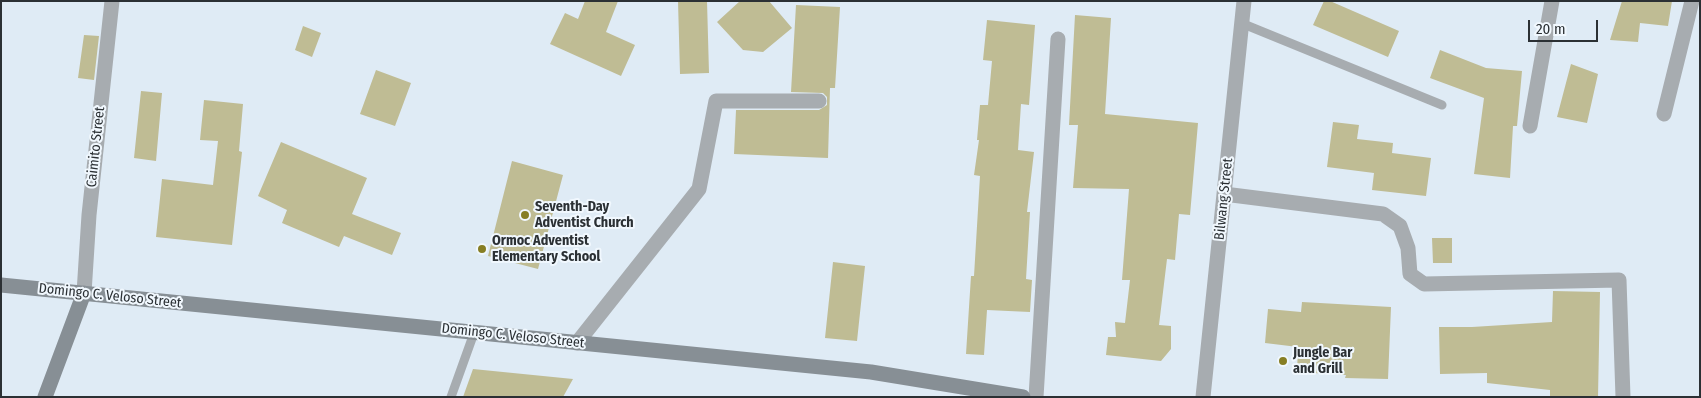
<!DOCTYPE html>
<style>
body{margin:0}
#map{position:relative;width:1701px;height:398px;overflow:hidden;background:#dfebf5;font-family:"Fira Sans Condensed",sans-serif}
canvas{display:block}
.frame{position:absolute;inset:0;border:2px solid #2b3034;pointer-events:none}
.scale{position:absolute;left:1528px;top:20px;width:70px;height:22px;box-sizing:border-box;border:2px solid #2b3034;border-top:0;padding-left:6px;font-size:15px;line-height:18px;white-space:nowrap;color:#2b3034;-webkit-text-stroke:4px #f1f8fe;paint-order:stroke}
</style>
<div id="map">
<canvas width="1701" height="398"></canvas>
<div class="frame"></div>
<div class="scale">20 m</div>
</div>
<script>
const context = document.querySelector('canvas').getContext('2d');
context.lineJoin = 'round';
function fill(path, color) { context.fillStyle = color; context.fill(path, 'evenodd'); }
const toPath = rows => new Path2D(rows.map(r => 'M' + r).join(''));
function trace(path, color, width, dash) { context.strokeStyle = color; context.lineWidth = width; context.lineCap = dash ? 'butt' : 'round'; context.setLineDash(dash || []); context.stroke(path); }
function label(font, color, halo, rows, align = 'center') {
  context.font = font + ' "Fira Sans Condensed",sans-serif'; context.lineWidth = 4; context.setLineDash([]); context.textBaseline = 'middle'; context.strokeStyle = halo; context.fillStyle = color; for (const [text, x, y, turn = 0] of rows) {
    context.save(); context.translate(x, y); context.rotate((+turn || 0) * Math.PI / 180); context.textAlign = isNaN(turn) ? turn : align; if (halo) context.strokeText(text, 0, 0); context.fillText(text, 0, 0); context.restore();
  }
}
const building = toPath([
 [585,1,618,1,606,32,635,45,621,76,550,44,565,13,578,19],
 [678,1,707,1,709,73,680,74],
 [740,1,769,1,792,28,763,52,743,50,717,22],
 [1324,1,1330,1,1399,31,1388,57,1313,25],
 [1622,1,1672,1,1668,26,1640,23,1638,42,1610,40],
 [796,5,840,7,835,88,830,88,828,158,734,154,736,110,819,110,827,105,827,97,823,93,791,92],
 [1075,15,1111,18,1105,114,1198,123,1190,215,1179,214,1175,260,1167,259,1159,325,1171,326,1171,349,1161,361,1106,355,1108,337,1116,337,1115,322,1125,323,1130,280,1122,280,1129,189,1073,188,1078,125,1069,125],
 [987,20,1035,25,1029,105,1021,104,1018,150,1034,152,1027,212,1030,212,1026,279,1032,280,1030,312,987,310,984,355,966,354,971,276,974,276,980,176,974,175,979,140,977,140,980,105,988,105,992,61,983,60],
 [303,26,321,33,312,57,295,50],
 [84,35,99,36,94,80,78,78],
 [1440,50,1486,68,1522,71,1517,126,1513,126,1510,178,1474,174,1484,98,1430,78],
 [1571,64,1598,74,1587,123,1557,117],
 [376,70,411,83,395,126,360,114],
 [141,91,162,93,156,161,134,158],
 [204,100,243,104,239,151,242,152,232,245,156,237,162,179,213,185,218,141,200,140],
 [1333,122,1359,125,1357,139,1393,143,1392,153,1431,158,1426,196,1372,190,1374,173,1327,167],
 [281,142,367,178,352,214,401,233,392,255,344,236,339,247,282,223,287,210,258,196],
 [512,161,563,175,538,269,488,256],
 [1432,238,1452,238,1452,263,1433,263],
 [833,262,865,266,857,341,825,338],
 [1553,291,1600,292,1598,397,1550,397,1550,390,1487,383,1487,373,1440,374,1439,327,1472,327,1552,322],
 [1302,302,1391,307,1388,379,1345,378,1346,375,1297,372,1298,347,1265,343,1268,309,1301,312],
 [473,369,573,379,563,397,463,397]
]);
const lane = toPath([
 [1241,23,1442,105],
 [451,397,474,333]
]);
const street = toPath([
 [1664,114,1692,1],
 [1530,126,1552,1],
 [1224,194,1383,214,1400,226,1408,248,1410,274,1424,284,1619,280,1623,397],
 [84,293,89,215,112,1],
 [577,343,699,189,716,101,819,101],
 [1036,397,1058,39],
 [1203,397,1244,1]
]);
const secondary = toPath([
 [1,285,871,372,1023,397],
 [45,397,84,293]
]);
const markers = [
 [525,215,5,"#867e24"],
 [482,249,5,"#867e24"],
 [1283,361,5,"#867e24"]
];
const streetNames = [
 ["Caimito Street",96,147,-84],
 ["Bilwang Street",1224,199,-84],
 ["Domingo C. Veloso Street",110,296,6],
 ["Domingo C. Veloso Street",513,336,6]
];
const poiNames = [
 ["Seventh-Day",535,207],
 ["Adventist Church",535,223],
 ["Ormoc Adventist",492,241],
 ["Elementary School",492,257],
 ["Jungle Bar",1293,353],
 ["and Grill",1293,369]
];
fill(building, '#bfbc94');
trace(lane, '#a7acb0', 9);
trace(street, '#a7acb0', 15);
trace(secondary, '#878f95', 15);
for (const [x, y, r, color] of markers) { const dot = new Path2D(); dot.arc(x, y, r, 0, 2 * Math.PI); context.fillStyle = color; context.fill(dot); trace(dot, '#f1f8fe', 2); }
label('14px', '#2b3034', '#f1f8fe', streetNames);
label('bold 14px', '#2b3034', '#f1f8fe', poiNames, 'left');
</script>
